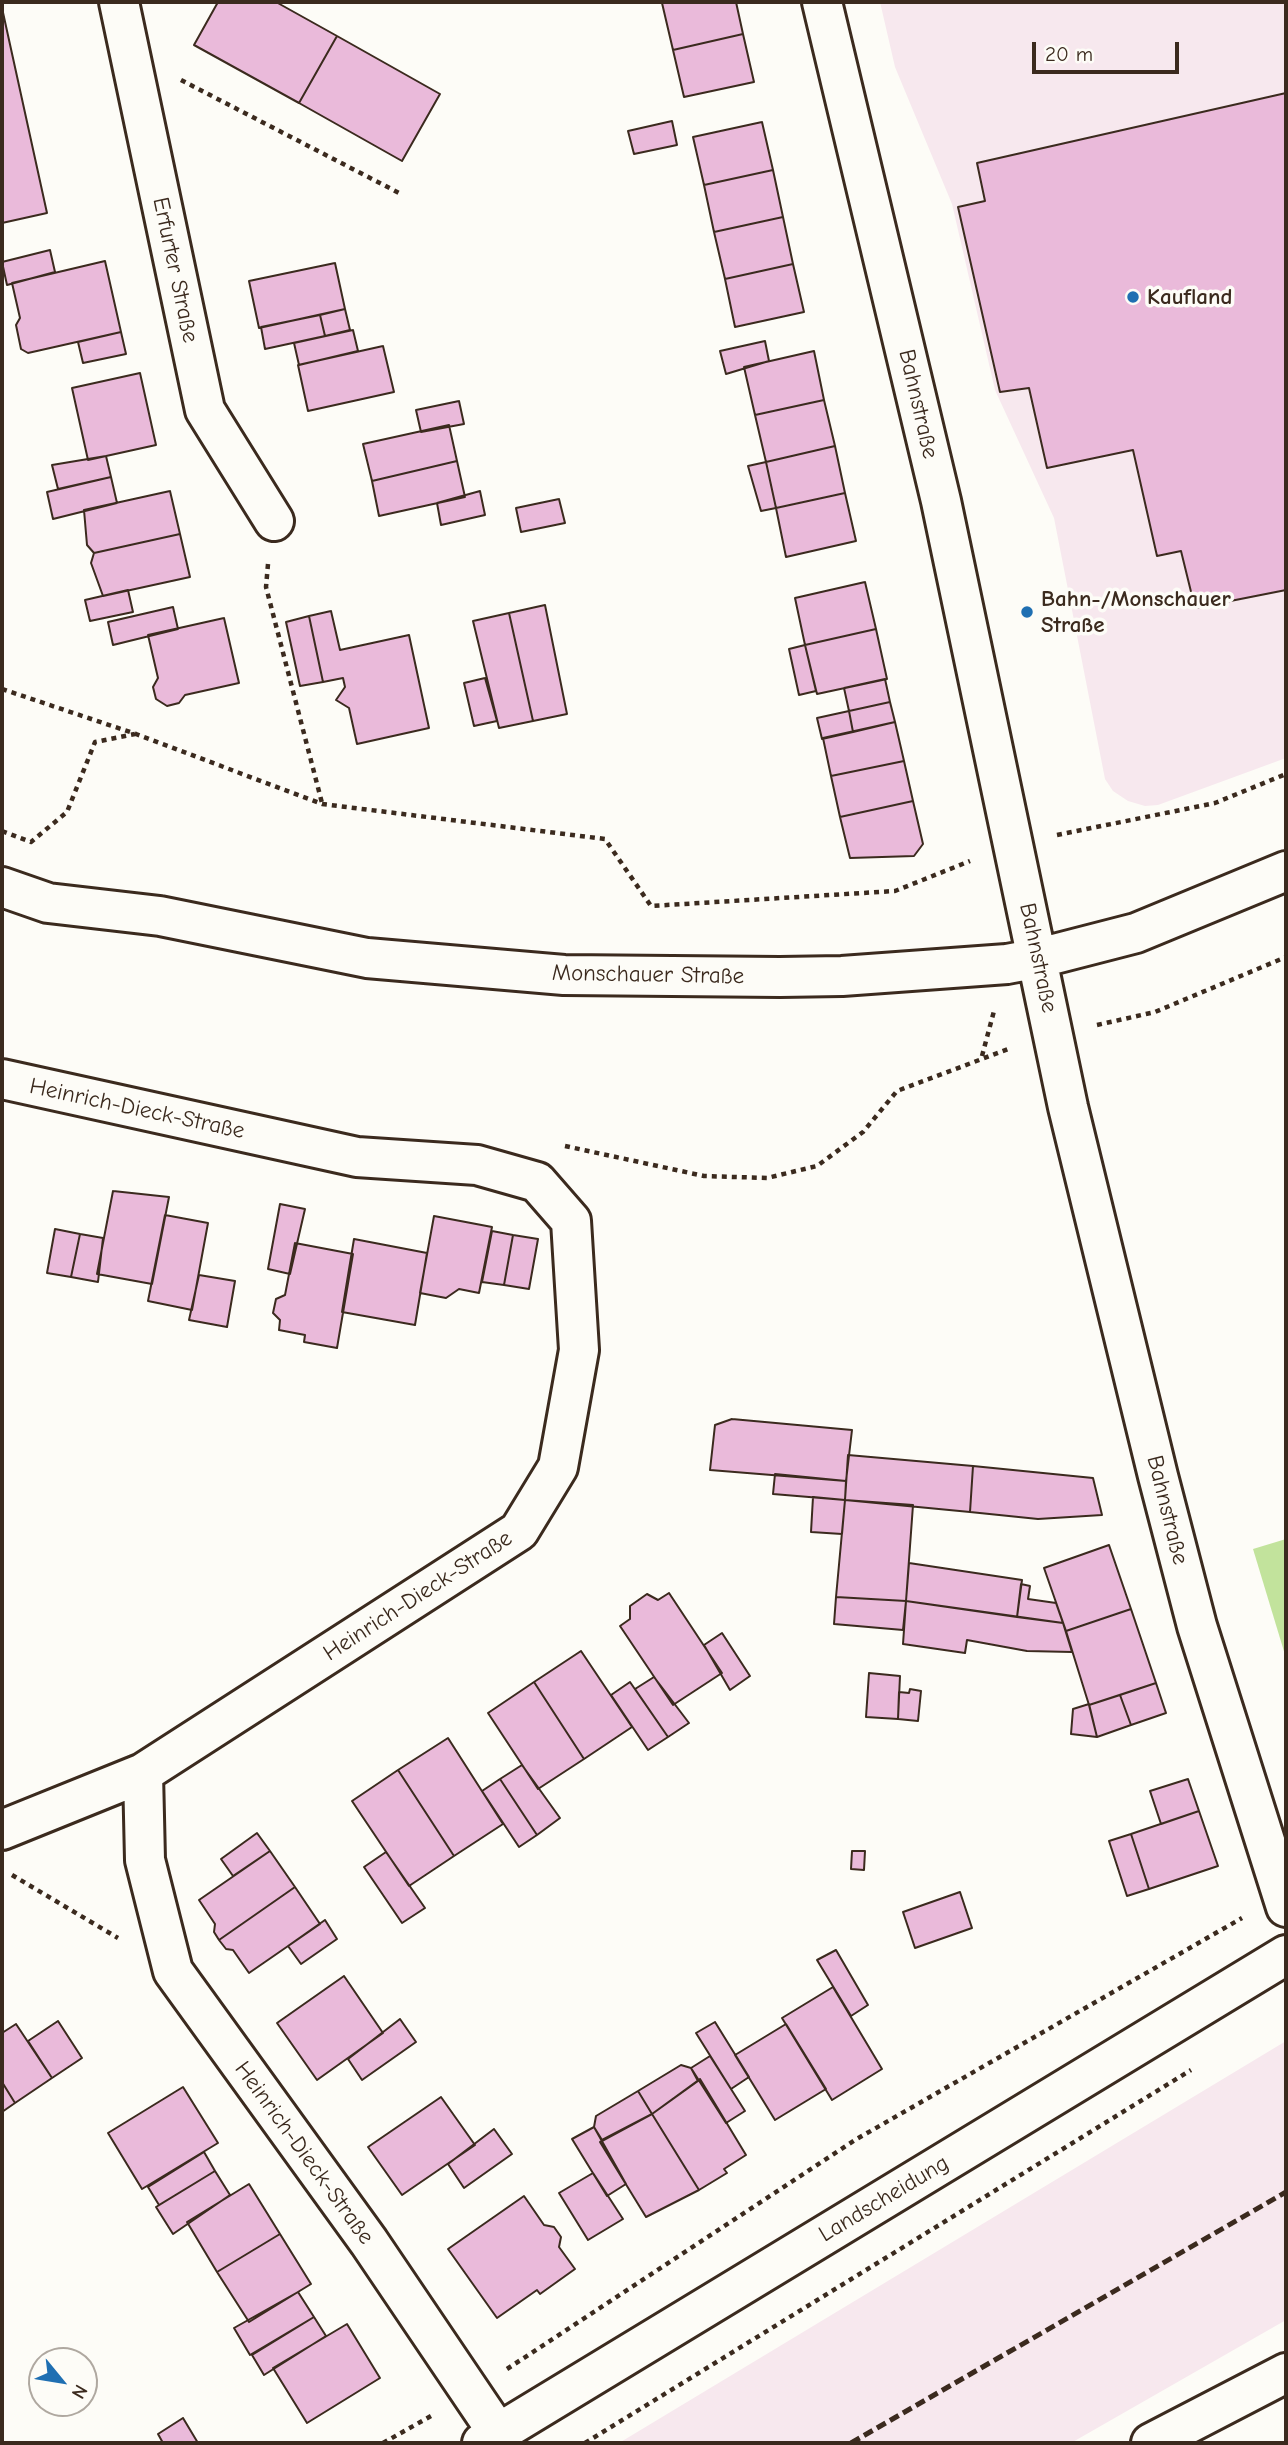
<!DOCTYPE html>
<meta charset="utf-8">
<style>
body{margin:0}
#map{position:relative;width:1288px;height:2445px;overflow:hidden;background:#fdfcf7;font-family:"Comic Neue",sans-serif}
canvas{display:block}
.frame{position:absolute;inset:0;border:4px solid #3b2a1e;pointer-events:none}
.north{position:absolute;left:28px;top:2347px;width:70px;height:70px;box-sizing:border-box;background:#fdfcf7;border:2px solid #afa8a0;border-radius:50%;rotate:120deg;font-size:19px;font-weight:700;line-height:28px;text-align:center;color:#3b2a1e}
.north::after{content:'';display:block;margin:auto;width:24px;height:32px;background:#1f6fb2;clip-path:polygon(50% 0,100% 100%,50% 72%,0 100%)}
.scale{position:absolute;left:1032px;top:42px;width:147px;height:32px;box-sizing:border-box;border:4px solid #3b2a1e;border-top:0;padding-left:9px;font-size:21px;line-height:24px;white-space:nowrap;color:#3b2a1e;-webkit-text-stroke:5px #fdfcf7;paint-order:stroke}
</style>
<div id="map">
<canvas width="1288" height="2445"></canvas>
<div class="frame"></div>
<div class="north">N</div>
<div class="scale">20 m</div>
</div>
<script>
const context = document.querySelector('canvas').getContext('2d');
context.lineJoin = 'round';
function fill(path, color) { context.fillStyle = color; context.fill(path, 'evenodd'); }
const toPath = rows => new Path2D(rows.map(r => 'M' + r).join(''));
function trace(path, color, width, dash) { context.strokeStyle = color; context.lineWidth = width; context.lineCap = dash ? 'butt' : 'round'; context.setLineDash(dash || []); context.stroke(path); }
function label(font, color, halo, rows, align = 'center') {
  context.font = font + ' "Comic Neue",sans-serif'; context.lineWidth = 7; context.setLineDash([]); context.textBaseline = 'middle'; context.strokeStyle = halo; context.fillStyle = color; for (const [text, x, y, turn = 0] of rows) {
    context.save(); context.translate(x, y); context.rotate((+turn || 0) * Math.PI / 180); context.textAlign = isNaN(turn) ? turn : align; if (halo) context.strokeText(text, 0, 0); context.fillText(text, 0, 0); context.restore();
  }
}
const built = toPath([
 [880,2,1286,2,1286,758,1158,805,1145,806,1128,801,1113,791,1105,779,1054,518,995,390,952,204,895,67],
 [1286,2041,1286,2320,1071,2443,619,2443]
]);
const green = toPath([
 [1286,1539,1286,1658,1253,1549]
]);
const building = toPath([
 [218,2,276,2,337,36,299,103,194,45,218,2],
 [736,2,743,34,673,50,662,3,736,2],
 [2,8,47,213,2,223,2,8],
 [743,34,754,82,684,97,673,50,743,34],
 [337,36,440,94,402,161,299,103,337,36],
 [1286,93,1286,590,1195,608,1181,551,1157,556,1133,450,1047,468,1029,388,1000,392,958,207,985,201,977,163,1286,93],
 [672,121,677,145,634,154,628,131,672,121],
 [762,122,773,170,704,185,693,137,762,122],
 [773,170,783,217,714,232,704,185,773,170],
 [783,217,793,264,725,279,714,232,783,217],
 [50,250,55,272,7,285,2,262,50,250],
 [105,261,121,332,28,353,21,349,16,325,20,318,12,283,105,261],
 [335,263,345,309,259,328,249,281,335,263],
 [793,264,804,312,735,327,725,279,793,264],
 [345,309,350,330,325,336,320,315,345,309],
 [320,315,325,336,265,349,261,327,320,315],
 [353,330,358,351,299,365,294,343,353,330],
 [121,332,126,354,83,363,78,342,121,332],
 [765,341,769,361,726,374,720,351,765,341],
 [383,346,394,392,308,411,298,365,383,346],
 [814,351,824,400,755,415,744,367,814,351],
 [140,373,156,445,88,460,72,388,140,373],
 [824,400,835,446,766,462,755,415,824,400],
 [459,401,464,424,421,432,416,410,459,401],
 [449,425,457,461,372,481,363,444,449,425],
 [835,446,845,493,776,508,766,462,835,446],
 [106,456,111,477,58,489,52,465,106,456],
 [457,461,465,497,379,516,372,481,457,461],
 [766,462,776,508,761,511,748,466,766,462],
 [111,477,117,503,53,519,47,492,111,477],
 [170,491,180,534,94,553,87,545,84,510,170,491],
 [480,491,485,515,441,525,437,503,480,491],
 [845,493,856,541,786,557,776,508,845,493],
 [559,499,565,523,521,532,516,508,559,499],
 [180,534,190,577,103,596,91,563,94,553,180,534],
 [865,582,876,629,805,645,795,598,865,582],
 [128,590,133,612,90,621,85,600,128,590],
 [545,605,567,714,533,721,509,613,545,605],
 [173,607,178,629,113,645,108,622,173,607],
 [331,611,340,650,409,635,429,728,357,744,349,708,336,700,345,687,343,678,323,682,309,616,331,611],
 [509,613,533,721,499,728,473,621,509,613],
 [309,616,323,682,300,686,286,622,309,616],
 [224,618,239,683,185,695,179,703,167,706,156,699,153,687,158,678,148,635,224,618],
 [876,629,887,679,817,694,805,645,876,629],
 [805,645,816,691,799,695,789,649,805,645],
 [485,678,497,721,474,726,464,683,485,678],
 [885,679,890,702,849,711,844,688,885,679],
 [890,702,895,722,853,732,849,711,890,702],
 [849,711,853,732,822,739,817,718,849,711],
 [895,722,904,761,831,776,823,738,895,722],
 [904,761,913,801,840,817,831,776,904,761],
 [913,801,923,844,914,856,850,858,840,817,913,801],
 [113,1191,169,1197,152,1284,97,1274,113,1191],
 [280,1204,305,1209,290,1274,268,1269,280,1204],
 [165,1215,208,1223,192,1310,148,1301,165,1215],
 [434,1216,492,1227,479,1293,459,1289,446,1298,420,1293,434,1216],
 [55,1229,80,1234,71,1277,47,1273,55,1229],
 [492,1231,513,1235,504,1285,482,1282,492,1231],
 [80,1234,103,1238,98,1282,71,1277,80,1234],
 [513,1235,538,1239,529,1289,504,1285,513,1235],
 [354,1239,427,1253,415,1325,342,1312,354,1239],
 [295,1243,353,1254,337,1348,304,1342,305,1335,279,1330,280,1320,273,1313,276,1299,285,1295,295,1243],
 [199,1275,235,1281,227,1327,189,1320,199,1275],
 [732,1419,852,1430,846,1481,710,1470,715,1425,732,1419],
 [848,1455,973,1466,970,1512,845,1500,848,1455],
 [973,1466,1093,1478,1102,1515,1038,1519,970,1512,973,1466],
 [775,1474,846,1481,845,1500,773,1494,775,1474],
 [813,1497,845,1500,842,1534,811,1532,813,1497],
 [845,1500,913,1505,906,1601,836,1597,845,1500],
 [1109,1545,1131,1609,1066,1631,1044,1568,1109,1545],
 [909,1563,1022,1580,1017,1617,906,1601,909,1563],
 [1021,1584,1030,1586,1028,1599,1056,1603,1063,1623,1017,1617,1021,1584],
 [669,1593,722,1673,673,1705,620,1626,630,1619,630,1606,647,1594,658,1600,669,1593],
 [836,1597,906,1601,903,1630,834,1624,836,1597],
 [906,1601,1063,1623,1072,1652,1027,1651,967,1640,965,1653,903,1644,906,1601],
 [1131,1609,1156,1683,1089,1705,1066,1631,1131,1609],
 [722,1633,750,1676,730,1690,704,1645,722,1633],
 [581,1651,632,1727,584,1759,534,1682,581,1651],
 [869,1673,900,1676,898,1719,866,1717,869,1673],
 [654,1677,689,1723,668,1737,635,1689,654,1677],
 [534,1682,584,1759,538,1789,488,1713,534,1682],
 [630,1682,668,1737,648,1750,611,1695,630,1682],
 [1156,1683,1166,1713,1131,1725,1120,1695,1156,1683],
 [910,1689,921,1691,918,1721,898,1719,899,1692,909,1693,910,1689],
 [1120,1695,1131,1725,1097,1737,1089,1705,1120,1695],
 [1089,1704,1097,1737,1071,1734,1073,1709,1089,1704],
 [448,1738,503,1824,454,1856,398,1770,448,1738],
 [522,1765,560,1818,537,1835,500,1779,522,1765],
 [398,1770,454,1856,409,1886,352,1801,398,1770],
 [500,1779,537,1835,519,1847,482,1791,500,1779],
 [1188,1779,1199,1811,1161,1824,1150,1791,1188,1779],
 [1199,1811,1218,1866,1149,1889,1131,1834,1199,1811],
 [257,1833,270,1851,233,1876,221,1859,257,1833],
 [1131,1834,1149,1889,1127,1896,1109,1841,1131,1834],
 [270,1851,295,1887,219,1940,214,1932,215,1924,199,1900,270,1851],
 [852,1851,865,1851,864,1870,851,1869,852,1851],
 [386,1852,425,1908,402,1923,364,1867,386,1852],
 [295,1887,320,1924,249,1973,233,1950,226,1949,219,1940,295,1887],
 [960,1892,972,1928,915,1948,903,1912,960,1892],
 [325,1920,337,1939,301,1964,288,1946,325,1920],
 [836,1950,868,2005,851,2016,817,1960,836,1950],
 [344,1976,383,2033,317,2080,277,2023,344,1976],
 [833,1987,882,2069,832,2100,782,2018,833,1987],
 [400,2019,416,2042,362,2080,348,2059,400,2019],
 [58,2021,82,2058,52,2078,28,2041,58,2021],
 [715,2022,749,2077,731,2089,696,2033,715,2022],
 [16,2024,52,2078,15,2103,2,2082,2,2033,16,2024],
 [786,2024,826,2089,775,2120,735,2055,786,2024],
 [710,2056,745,2111,726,2123,691,2068,710,2056],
 [681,2065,691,2068,698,2081,652,2114,638,2091,681,2065],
 [700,2079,746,2155,724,2169,727,2173,699,2190,652,2114,700,2079],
 [2,2082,15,2103,2,2112,2,2082],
 [183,2087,218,2143,142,2189,108,2133,183,2087],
 [638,2091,652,2114,602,2140,594,2127,596,2116,638,2091],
 [441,2097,475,2145,402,2195,368,2147,441,2097],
 [652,2114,699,2190,646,2217,600,2142,652,2114],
 [594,2127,626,2184,607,2196,572,2139,594,2127],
 [494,2129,512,2154,464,2188,448,2164,494,2129],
 [204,2152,215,2171,159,2205,148,2187,204,2152],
 [215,2171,230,2195,173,2234,156,2207,215,2171],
 [593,2173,623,2219,588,2240,559,2193,593,2173],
 [249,2184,280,2234,217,2272,187,2222,249,2184],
 [524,2196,544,2225,554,2227,561,2237,559,2247,575,2269,540,2294,537,2290,497,2318,448,2249,524,2196],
 [280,2234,311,2284,249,2322,217,2272,280,2234],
 [298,2292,314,2317,250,2355,234,2328,298,2292],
 [314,2317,326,2336,264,2375,252,2355,314,2317],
 [347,2324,380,2378,307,2423,273,2368,347,2324],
 [183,2418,198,2443,163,2443,158,2434,183,2418]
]);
const path = toPath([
 [181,80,401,194],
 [268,564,266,587,322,803],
 [2,689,136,734,322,804,605,839,651,906,895,891,970,861],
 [2,831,31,842,67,812,95,742,135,734],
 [1057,835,1215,803,1286,774],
 [1097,1025,1155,1012,1286,957],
 [982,1056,994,1011],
 [565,1146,704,1176,767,1178,817,1166,863,1132,897,1091,1011,1048],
 [12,1875,118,1938],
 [507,2369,855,2140,1242,1918],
 [383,2443,431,2416],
 [585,2443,1191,2070]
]);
const street = toPath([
 [119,2,205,410,274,521],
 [2,1079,357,1157,477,1165,537,1182,571,1221,579,1350,558,1467,519,1531,143,1773,2,1830],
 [143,1773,145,1860,173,1971,369,2242,498,2433],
 [482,2443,1286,1955],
 [1151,2443,1286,2373]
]);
const secondary = toPath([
 [822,2,941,501,1068,1107,1158,1476,1197,1626,1286,1907],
 [2,887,48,903,160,916,367,958,564,975,780,977,842,976,1007,964,1039,958,1136,933,1286,871]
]);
const rail = toPath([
 [851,2443,1286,2192]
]);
const markers = [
 [1133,297,7,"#1f6fb2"],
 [1027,612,7,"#1f6fb2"]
];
const streetNames = [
 ["Erfurter Straße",175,270,78],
 ["Bahnstraße",918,404,77],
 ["Bahnstraße",1038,958,78],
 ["Monschauer Straße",648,975,1],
 ["Heinrich-Dieck-Straße",137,1109,12],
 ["Bahnstraße",1167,1510,76],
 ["Heinrich-Dieck-Straße",418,1596,-33],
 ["Heinrich-Dieck-Straße",304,2153,54],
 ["Landscheidung",884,2199,-31]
];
const poiNames = [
 ["Kaufland",1147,297],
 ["Bahn-/Monschauer",1041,599],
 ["Straße",1041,625]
];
fill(built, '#f7e8ee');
fill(green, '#c2e39c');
fill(building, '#eabada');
trace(building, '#3b2a1e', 2);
trace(street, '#3b2a1e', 44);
trace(secondary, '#3b2a1e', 44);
trace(path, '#3b2a1e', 4.5, [5, 5]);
trace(street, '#fdfcf7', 38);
trace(secondary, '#fdfcf7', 38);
trace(rail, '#3b2a1e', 5, [10, 5]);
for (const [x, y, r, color] of markers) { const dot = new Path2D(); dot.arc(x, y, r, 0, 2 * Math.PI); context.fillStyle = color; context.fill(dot); trace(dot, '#fdfcf7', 2.5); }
label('23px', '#3b2a1e', '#fdfcf7', streetNames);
label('bold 23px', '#3b2a1e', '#fdfcf7', poiNames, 'left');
</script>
